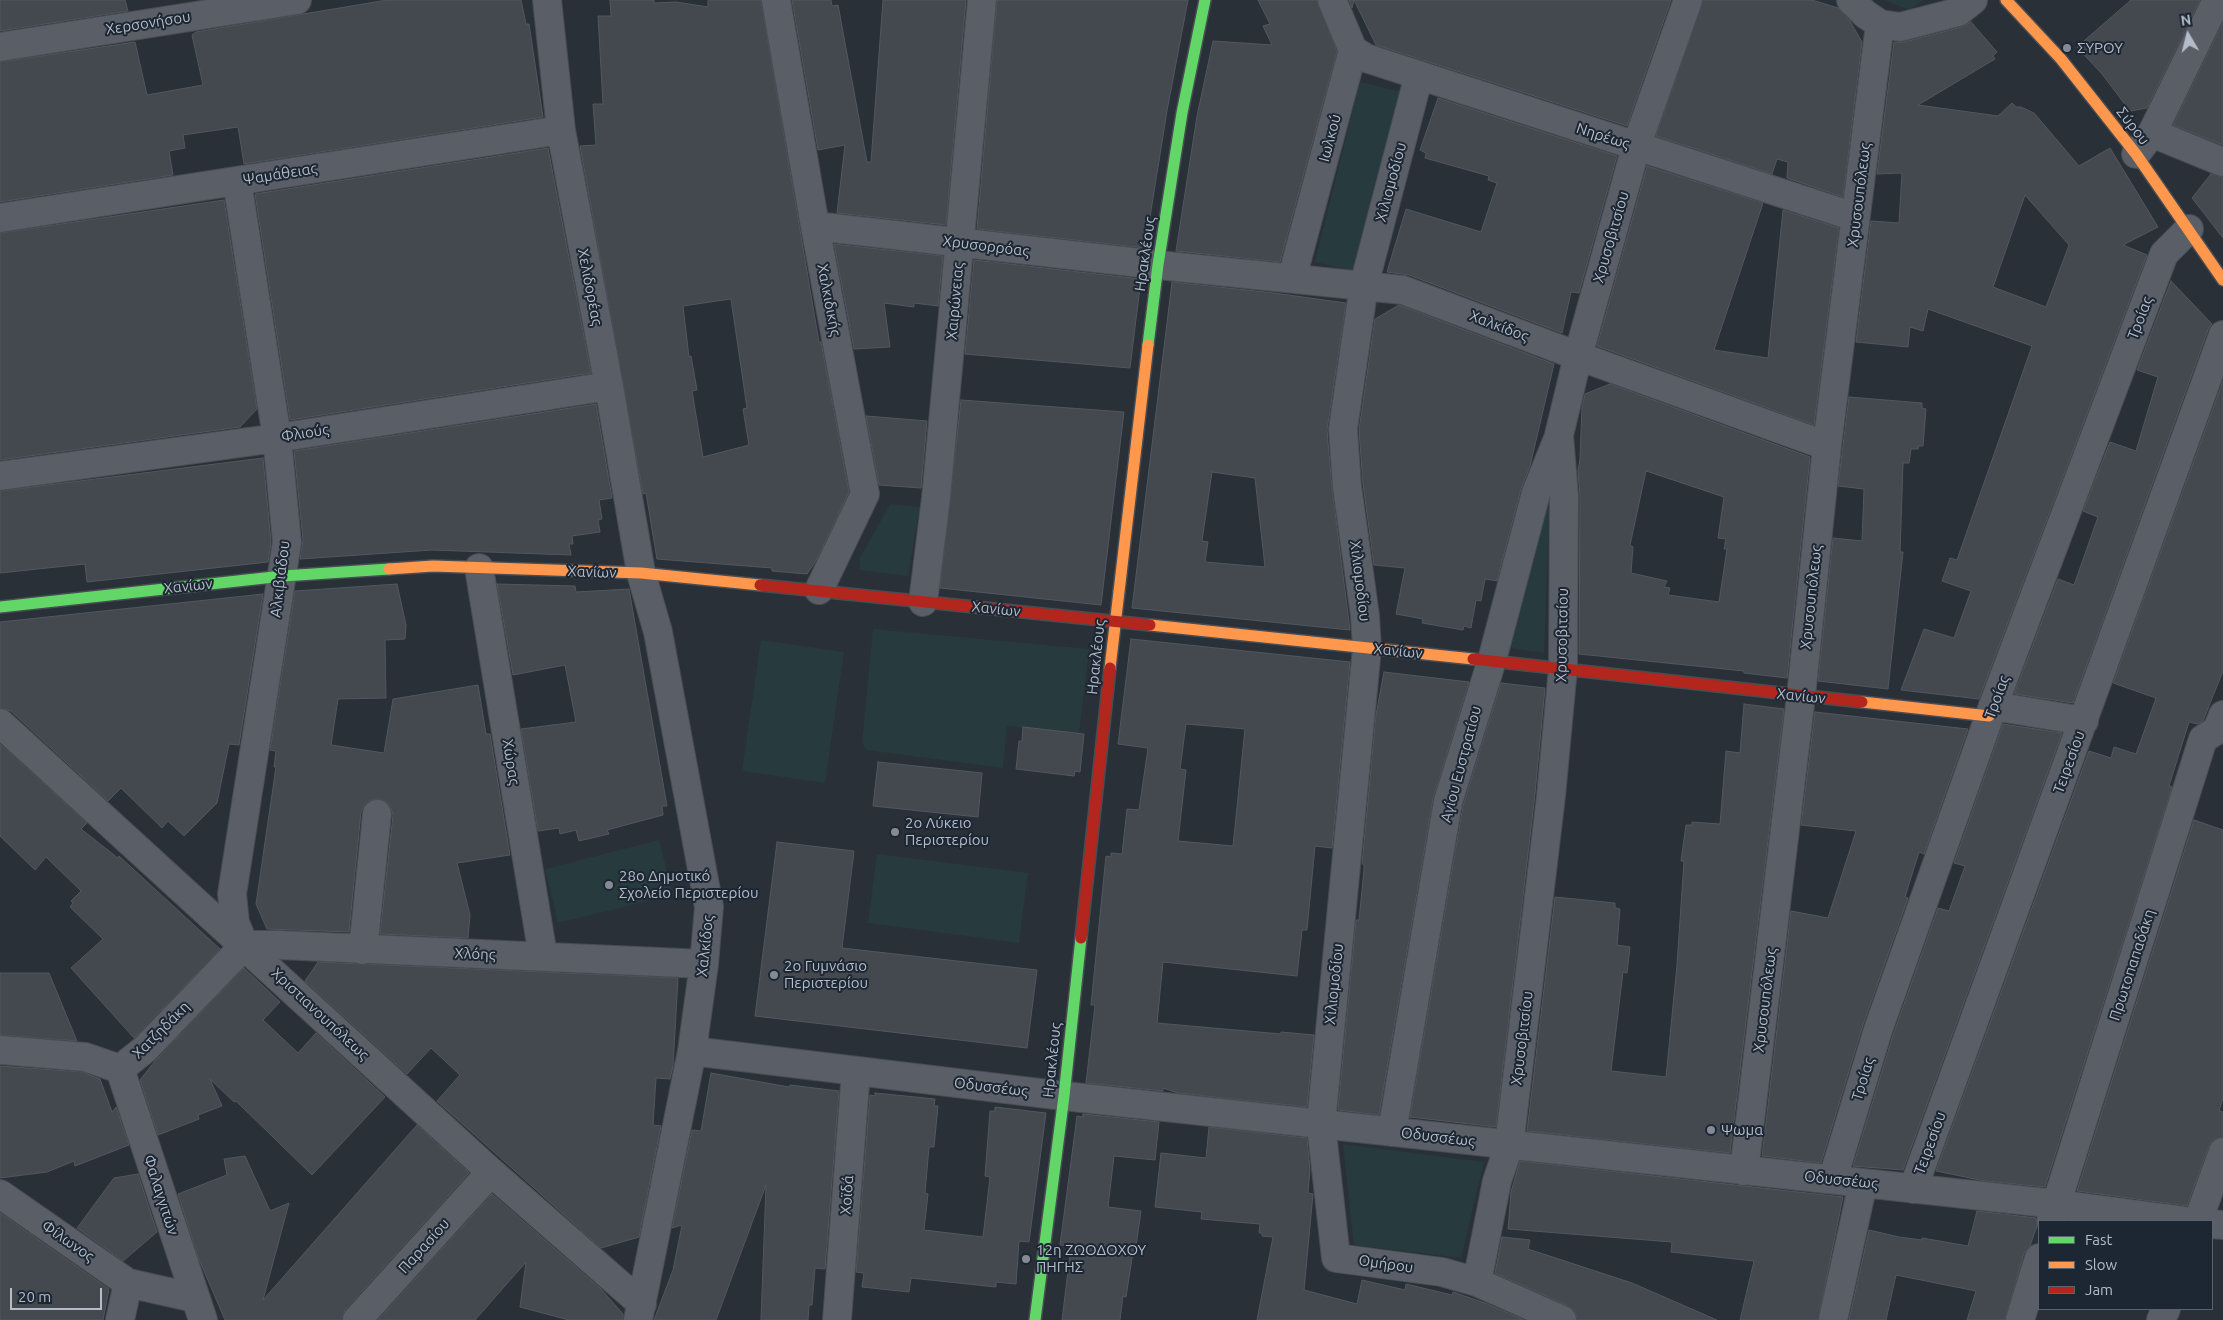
<!DOCTYPE html>
<meta charset="utf-8">
<style>
body{margin:0}
#map{position:relative;width:2223px;height:1320px;overflow:hidden;background:#2a3038;font-family:Ubuntu,sans-serif}
canvas{display:block}
.legend{position:absolute;left:2038px;top:1220px;width:175px;height:90px;box-sizing:border-box;background:#1d2633;border:1px solid #59626f;margin:0;padding:6px 9px;list-style:none;font-size:15px;color:#b4bcc9}
.legend li{display:flex;align-items:center;gap:10px;height:25px}
.legend b{width:25px;border:1px solid #59626f}
.north{position:absolute;left:2163px;top:10px;width:50px;height:50px;-webkit-text-stroke:4px #1d2633;paint-order:stroke;rotate:352deg;font-size:14px;font-weight:700;line-height:20px;text-align:center;color:#b4bcc9}
.north::after{content:'';display:block;margin:auto;width:18px;height:22px;background:#b4bcc9;clip-path:polygon(50% 0,100% 100%,50% 72%,0 100%)}
.scale{position:absolute;left:10px;top:1288px;width:92px;height:22px;box-sizing:border-box;border:2px solid #b4bcc9;border-top:0;padding-left:6px;font-size:15px;line-height:18px;white-space:nowrap;color:#b4bcc9;-webkit-text-stroke:4px #1d2633;paint-order:stroke}
</style>
<div id="map">
<canvas width="2223" height="1320"></canvas>
<ul class="legend">
<li><b style="height:6px;background:#63d668"></b>Fast</li>
<li><b style="height:6px;background:#ff974d"></b>Slow</li>
<li><b style="height:6px;background:#b3261e"></b>Jam</li>
</ul>
<div class="north">N</div>
<div class="scale">20 m</div>
</div>
<script>
const context = document.querySelector('canvas').getContext('2d');
context.lineJoin = 'round';
function fill(path, color) { context.fillStyle = color; context.fill(path, 'evenodd'); }
const toPath = rows => new Path2D(rows.map(r => 'M' + r).join(''));
function trace(path, color, width, dash) { context.strokeStyle = color; context.lineWidth = width; context.lineCap = dash ? 'butt' : 'round'; context.setLineDash(dash || []); context.stroke(path); }
function label(font, color, halo, rows, align = 'center') {
  context.font = font + ' Ubuntu,sans-serif'; context.lineWidth = 4; context.setLineDash([]); context.textBaseline = 'middle'; context.strokeStyle = halo; context.fillStyle = color; for (const [text, x, y, turn = 0] of rows) {
    context.save(); context.translate(x, y); context.rotate((+turn || 0) * Math.PI / 180); context.textAlign = isNaN(turn) ? turn : align; if (halo) context.strokeText(text, 0, 0); context.fillText(text, 0, 0); context.restore();
  }
}
const green = toPath([
 [1884,0,1923,0,1909,10],
 [1360,82,1402,92,1356,272,1315,262],
 [1550,492,1544,653,1511,648],
 [890,504,920,507,908,576,860,570,860,558],
 [873,629,1089,649,1079,734,1007,726,1003,768,866,750,862,743],
 [761,640,844,652,825,783,742,771],
 [659,840,673,895,558,923,545,869],
 [877,854,1028,873,1019,943,868,923],
 [1343,1144,1484,1162,1461,1258,1354,1245]
]);
const building = toPath([
 [0,0,125,0,128,11,0,31,0,0],
 [387,0,521,0,526,24,529,24,543,117,244,164,238,127,183,135,185,148,169,151,173,175,0,202,0,62,135,42,147,95,203,85,192,35,196,32,387,0],
 [610,0,654,0,654,3,676,2,708,7,708,0,761,0,819,342,821,342,849,492,817,559,807,574,772,571,772,568,657,559,646,493,643,494,580,146,596,145,593,104,603,104,598,16,611,16,610,0],
 [731,299,747,408,743,409,749,445,703,457,692,391,697,390,691,356,689,357,683,306,731,299],
 [792,0,831,0,832,6,838,5,867,162,871,162,883,0,966,0,946,225,837,213,845,145,818,150,792,0],
 [997,0,1188,0,1167,111,1145,248,977,229,997,0],
 [1258,0,1317,0,1337,51,1280,262,1176,251,1197,116,1213,41,1272,45,1263,26,1270,24,1258,0],
 [1349,0,1671,0,1627,126,1376,45,1354,0,1352,8,1349,0],
 [1703,0,1812,0,1838,8,1850,21,1862,42,1843,197,1787,178,1788,162,1777,159,1772,174,1656,136,1703,0],
 [2131,0,2200,0,2147,108,2130,111,2102,74,2077,47,2131,0],
 [1971,22,1997,52,1993,56,1995,59,1918,105,1998,116,2012,103,2016,107,2021,107,2034,113,2079,166,2110,148,2158,227,2123,245,2147,255,1979,699,1901,690,1924,629,1954,638,1971,591,1942,581,1950,558,1957,560,2032,346,1928,309,1923,331,1910,327,1908,347,1856,342,1871,221,1899,223,1902,173,1877,174,1894,42,1904,42,1962,27,1971,22],
 [2025,195,2069,245,2046,307,1993,287,2025,195],
 [2223,23,2223,145,2173,125,2223,23],
 [1438,98,1617,156,1579,293,1571,292,1562,333,1409,275,1387,272,1406,209,1481,232,1497,183,1488,180,1489,176,1425,158,1426,153,1420,150,1438,98],
 [548,148,591,373,290,420,255,194,548,148],
 [1647,166,1763,203,1714,350,1768,358,1783,210,1839,228,1814,425,1597,346,1647,166],
 [2211,174,2223,177,2223,238,2192,198,2211,174],
 [224,200,257,409,240,427,0,460,0,233,224,200],
 [834,244,943,256,938,306,914,303,914,307,884,303,890,347,854,349,834,244],
 [974,260,1141,279,1130,368,965,354,974,260],
 [2171,281,2212,324,2208,330,2073,703,2014,694,2058,579,2074,585,2098,517,2083,511,2110,442,2136,451,2158,377,2137,370,2171,281],
 [1172,282,1274,293,1346,303,1327,430,1332,488,1350,630,1132,608,1172,282],
 [1212,472,1255,478,1265,567,1205,562,1208,542,1202,541,1212,472],
 [1399,305,1554,364,1530,466,1521,489,1497,581,1485,579,1481,601,1476,600,1471,628,1464,626,1463,630,1422,623,1423,619,1396,614,1405,568,1374,565,1363,484,1359,430,1375,319,1399,305],
 [2223,381,2223,671,2203,721,2198,724,2189,722,2169,786,2172,787,2045,1187,1985,1181,1936,1171,2089,751,2111,758,2114,747,2136,754,2156,698,2113,683,2223,381],
 [1610,384,1810,457,1787,678,1744,673,1744,671,1579,654,1580,496,1578,471,1580,459,1582,407,1585,394,1610,384],
 [1646,471,1724,497,1718,538,1726,539,1724,549,1727,549,1719,602,1668,595,1670,588,1664,587,1667,581,1631,573,1633,547,1630,545,1646,471],
 [1849,397,1922,403,1922,408,1926,409,1923,446,1919,446,1918,449,1911,449,1909,463,1903,463,1900,552,1903,552,1888,689,1818,681,1833,538,1862,541,1864,489,1838,486,1849,397],
 [961,400,1124,412,1101,605,940,588,961,400],
 [596,404,612,498,599,500,602,519,598,520,600,532,572,536,573,544,569,544,571,555,432,550,300,559,303,540,294,451,596,404],
 [866,416,927,421,921,488,879,485,866,416],
 [263,458,271,542,268,562,87,582,85,564,0,573,0,491,263,458],
 [397,584,406,625,405,639,385,640,386,698,338,699,331,745,384,753,393,699,478,685,486,734,490,734,510,855,457,863,470,915,468,938,380,934,393,815,391,808,387,802,379,799,371,800,365,804,361,812,349,932,267,929,256,904,276,767,274,767,276,751,270,750,295,591,397,584],
 [497,584,575,586,576,592,629,589,667,806,662,806,663,815,607,830,609,834,579,841,576,830,560,834,559,828,538,831,521,729,576,722,565,665,513,675,497,584],
 [263,594,239,745,229,744,217,803,184,836,168,821,162,828,121,788,108,801,11,711,0,708,0,622,263,594],
 [1131,639,1350,662,1332,848,1315,846,1307,930,1302,930,1297,976,1163,962,1157,1023,1281,1034,1281,1032,1314,1035,1307,1107,1178,1093,1163,1088,1163,1091,1086,1083,1095,1005,1091,1005,1106,856,1111,857,1111,853,1122,854,1127,809,1139,810,1148,748,1118,744,1131,639],
 [1186,724,1245,729,1233,846,1178,841,1186,770,1180,769,1186,724],
 [1384,672,1469,682,1433,799,1379,1115,1338,1110,1356,920,1359,920,1364,870,1364,865,1362,864,1376,715,1384,672],
 [1501,683,1545,688,1535,794,1496,1127,1410,1117,1463,806,1501,683],
 [1744,704,1784,709,1730,1153,1527,1131,1555,897,1615,903,1615,908,1620,909,1617,945,1630,947,1627,973,1623,972,1611,1071,1666,1077,1677,965,1684,861,1681,861,1686,825,1692,825,1692,822,1720,824,1726,751,1740,753,1744,704],
 [1815,712,1968,729,1924,854,1919,852,1905,897,1908,898,1863,1025,1821,1163,1762,1156,1791,911,1828,918,1856,831,1801,825,1815,712],
 [2003,724,2062,733,1903,1170,1853,1166,1893,1035,1938,908,1949,911,1965,866,1954,863,2003,724],
 [1023,727,1084,734,1080,772,1075,771,1074,776,1016,769,1019,741,1022,741,1023,727],
 [0,744,87,823,81,829,118,858,119,856,220,949,134,1038,71,968,103,939,70,907,73,903,71,901,81,891,46,857,35,870,0,836,0,744],
 [878,762,982,773,978,817,873,806,878,762],
 [2194,820,2223,830,2223,1098,2219,1111,2223,1112,2223,1137,2213,1140,2209,1146,2187,1206,2077,1191,2194,820],
 [777,842,854,851,842,948,1037,970,1027,1048,755,1016,777,842],
 [318,962,678,978,673,1066,670,1079,656,1078,653,1125,661,1126,639,1237,601,1248,437,1101,460,1075,431,1048,407,1074,305,981,318,962],
 [244,968,280,1002,263,1020,298,1053,316,1033,385,1097,312,1175,236,1101,234,1102,210,1079,222,1106,198,1115,199,1119,158,1135,140,1080,155,1061,244,968],
 [0,973,49,973,77,1041,0,1035,0,973],
 [0,1066,82,1072,100,1079,112,1112,116,1107,129,1145,75,1166,74,1161,47,1172,0,1178,0,1066],
 [711,1073,789,1087,790,1085,839,1091,825,1269,815,1268,812,1305,809,1305,808,1320,761,1320,766,1185,716,1320,654,1320,673,1270,682,1225,672,1228,692,1130,701,1131,711,1073],
 [875,1093,935,1099,934,1106,938,1106,934,1147,929,1147,925,1193,928,1194,924,1230,983,1237,990,1177,985,1176,990,1111,995,1111,995,1107,1046,1113,1029,1242,1019,1241,1016,1284,996,1282,996,1287,911,1278,909,1292,862,1287,864,1273,856,1272,870,1095,875,1096,875,1093],
 [1083,1114,1159,1122,1155,1160,1114,1156,1108,1207,1141,1211,1135,1253,1133,1252,1126,1297,1123,1296,1120,1320,1062,1320,1071,1246,1060,1245,1077,1116,1083,1117,1083,1114],
 [417,1125,469,1173,345,1310,342,1320,225,1320,198,1257,178,1194,227,1175,224,1159,245,1156,270,1211,289,1203,263,1300,417,1125],
 [1209,1127,1307,1138,1310,1170,1308,1193,1313,1194,1304,1290,1357,1304,1362,1280,1405,1290,1406,1284,1452,1295,1453,1292,1485,1303,1524,1320,1257,1320,1273,1237,1262,1236,1262,1233,1259,1233,1260,1224,1201,1219,1202,1212,1155,1207,1161,1153,1206,1158,1209,1127],
 [1520,1161,1843,1197,1818,1320,1740,1320,1754,1261,1671,1252,1672,1242,1508,1229,1511,1192,1520,1161],
 [138,1174,157,1232,123,1261,77,1228,114,1178,138,1174],
 [492,1194,601,1289,623,1314,623,1320,569,1320,520,1307,526,1262,475,1320,378,1320,492,1194],
 [1977,1211,2036,1218,2037,1226,2030,1246,2024,1253,2005,1320,1967,1320,1976,1291,1896,1275,1886,1320,1849,1320,1869,1230,1899,1237,1922,1240,1922,1238,1968,1246,1977,1211],
 [0,1213,109,1289,103,1320,0,1320,0,1213],
 [1502,1237,1530,1240,1528,1249,1632,1283,1717,1320,1577,1320,1575,1311,1568,1306,1495,1273,1502,1237]
]);
const street = toPath([
 [547,0,561,130,609,386,641,573,658,632,709,907,704,964,692,1051,638,1320],
 [776,0,815,226,865,494,819,590],
 [1851,0,1865,14,1880,24,1900,27,1958,12,1973,0],
 [0,47,297,0],
 [1353,50,1366,58,1855,217],
 [1419,75,1364,285,1343,429,1347,486,1365,616,1367,648,1321,1124,1336,1258,1442,1272,1477,1282,1562,1320],
 [2152,133,2223,162],
 [2136,154,2152,133,2217,0],
 [237,181,277,438,287,542,232,894,235,923,244,944],
 [0,218,561,130],
 [815,226,1158,265,1403,290,1578,356,1827,446],
 [1292,278,1353,50,1332,0],
 [0,476,277,438,609,386],
 [479,568,543,956],
 [923,602,936,498,982,0],
 [1993,706,2084,721],
 [0,723,491,1172,642,1304],
 [245,945,280,945,704,964],
 [363,950,377,814],
 [0,1050,85,1057,120,1069,145,1049,245,945],
 [692,1051,1064,1096,2056,1204,2184,1221],
 [120,1069,203,1320],
 [1392,1132,1448,802,1492,660,1536,493,1557,441],
 [1744,1171,1801,696,1827,446,1880,24],
 [1833,1178,1878,1030,1993,706,2164,254,2189,229],
 [1913,1189,2223,335],
 [0,1194,128,1283,195,1298],
 [2051,1221,2203,739,2217,730,2223,715],
 [2198,1221,2223,1152],
 [2212,1224,2223,1225],
 [1477,1282,1497,1181,1509,1146,1551,796,1563,668,1564,496,1559,435,1578,356,1636,147,1688,0],
 [120,1320,128,1283],
 [357,1320,491,1172],
 [837,1320,856,1071],
 [1833,1320,1863,1183],
 [2020,1320,2039,1258],
 [2161,1320,2166,1309]
]);
const fast = toPath([
 [1148,345,1158,265,1182,113,1205,0],
 [0,607,283,576,389,569],
 [1035,1320,1064,1096,1081,938]
]);
const slow = toPath([
 [2006,0,2061,59,2136,154,2223,280],
 [389,569,433,566,641,573,760,585],
 [1150,625,1473,659],
 [1110,668,1148,345],
 [1862,702,1989,716]
]);
const jam = toPath([
 [760,585,1150,625],
 [1473,659,1862,702],
 [1081,938,1110,668]
]);
const markers = [
 [2067,48,5,"#848b96"],
 [895,832,5,"#848b96"],
 [609,885,5,"#848b96"],
 [774,975,5,"#848b96"],
 [1711,1130,5,"#848b96"],
 [1026,1259,5,"#848b96"]
];
const streetNames = [
 ["Χερσονήσου",148,23,-9],
 ["Σύρου",2133,126,52],
 ["Νηρέως",1603,136,18],
 ["Ιωλκού",1330,138,-75],
 ["Ψαμάθειας",280,174,-9],
 ["Χιλιομοδίου",1391,182,-75],
 ["Χρυσουπόλεως",1859,195,-83],
 ["Χρυσοβιτσίου",1611,237,-74],
 ["Χρυσορρόας",986,246,7],
 ["Ηρακλέους",1145,254,-82],
 ["Χελιδορέας",590,287,79],
 ["Χαλκιδικής",829,300,79],
 ["Χαιρώνειας",955,301,-85],
 ["Τροίας",2140,318,-69],
 ["Χαλκίδος",1499,326,21],
 ["Φλιούς",305,433,-9],
 ["Χανίων",592,572,2],
 ["Αλκιβιάδου",280,579,-83],
 ["Χιλιομοδίου",1360,581,83],
 ["Χανίων",188,586,-6],
 ["Χρυσουπόλεως",1811,597,-84],
 ["Χανίων",996,609,6],
 ["Χρυσοβιτσίου",1562,635,-89],
 ["Χανίων",1398,651,6],
 ["Ηρακλέους",1096,657,-84],
 ["Χανίων",1801,696,6],
 ["Τροίας",1997,697,-70],
 ["Χώρας",511,762,81],
 ["Τειρεσίου",2069,762,-70],
 ["Αγίου Ευστρατίου",1461,764,-75],
 ["Χαλκίδος",705,946,-84],
 ["Χλόης",475,954,2],
 ["Πρωτοπαπαδάκη",2132,965,-72],
 ["Χιλιομοδίου",1334,984,-84],
 ["Χρυσουπόλεως",1765,1000,-83],
 ["Χριστιανουπόλεως",320,1014,43],
 ["Χατζηδάκη",161,1030,-45],
 ["Χρυσοβιτσίου",1522,1038,-83],
 ["Ηρακλέους",1052,1060,-84],
 ["Τροίας",1863,1079,-73],
 ["Οδυσσέως",991,1087,7],
 ["Οδυσσέως",1438,1137,7],
 ["Τειρεσίου",1930,1143,-70],
 ["Οδυσσέως",1841,1180,6],
 ["Φαλαγγιτών",161,1195,72],
 ["Χοϊδά",847,1195,-86],
 ["Φίλωνος",68,1241,35],
 ["Παρασίου",424,1246,-48],
 ["Ομήρου",1386,1264,8]
];
const poiNames = [
 ["ΣΥΡΟΥ",2077,48],
 ["2ο Λύκειο",905,823],
 ["Περιστερίου",905,840],
 ["28ο Δημοτικό",619,876],
 ["Σχολείο Περιστερίου",619,893],
 ["2ο Γυμνάσιο",784,966],
 ["Περιστερίου",784,983],
 ["Ψωμα",1721,1130],
 ["12η ΖΩΟΔΟΧΟΥ",1036,1250],
 ["ΠΗΓΗΣ",1036,1267]
];
fill(green, '#273a3e');
fill(building, '#444950');
trace(building, '#52575f', 1);
trace(street, '#484c53', 30);
trace(fast, '#484c53', 14);
trace(slow, '#484c53', 14);
trace(jam, '#484c53', 14);
trace(street, '#5a5e66', 28);
trace(fast, '#63d668', 11);
trace(slow, '#ff974d', 11);
trace(jam, '#b3261e', 11);
for (const [x, y, r, color] of markers) { const dot = new Path2D(); dot.arc(x, y, r, 0, 2 * Math.PI); context.fillStyle = color; context.fill(dot); trace(dot, '#1d2633', 2); }
label('15px', '#b4bcc9', '#1d2633', streetNames);
label('15px', '#b4bcc9', '#1d2633', poiNames, 'left');
</script>
